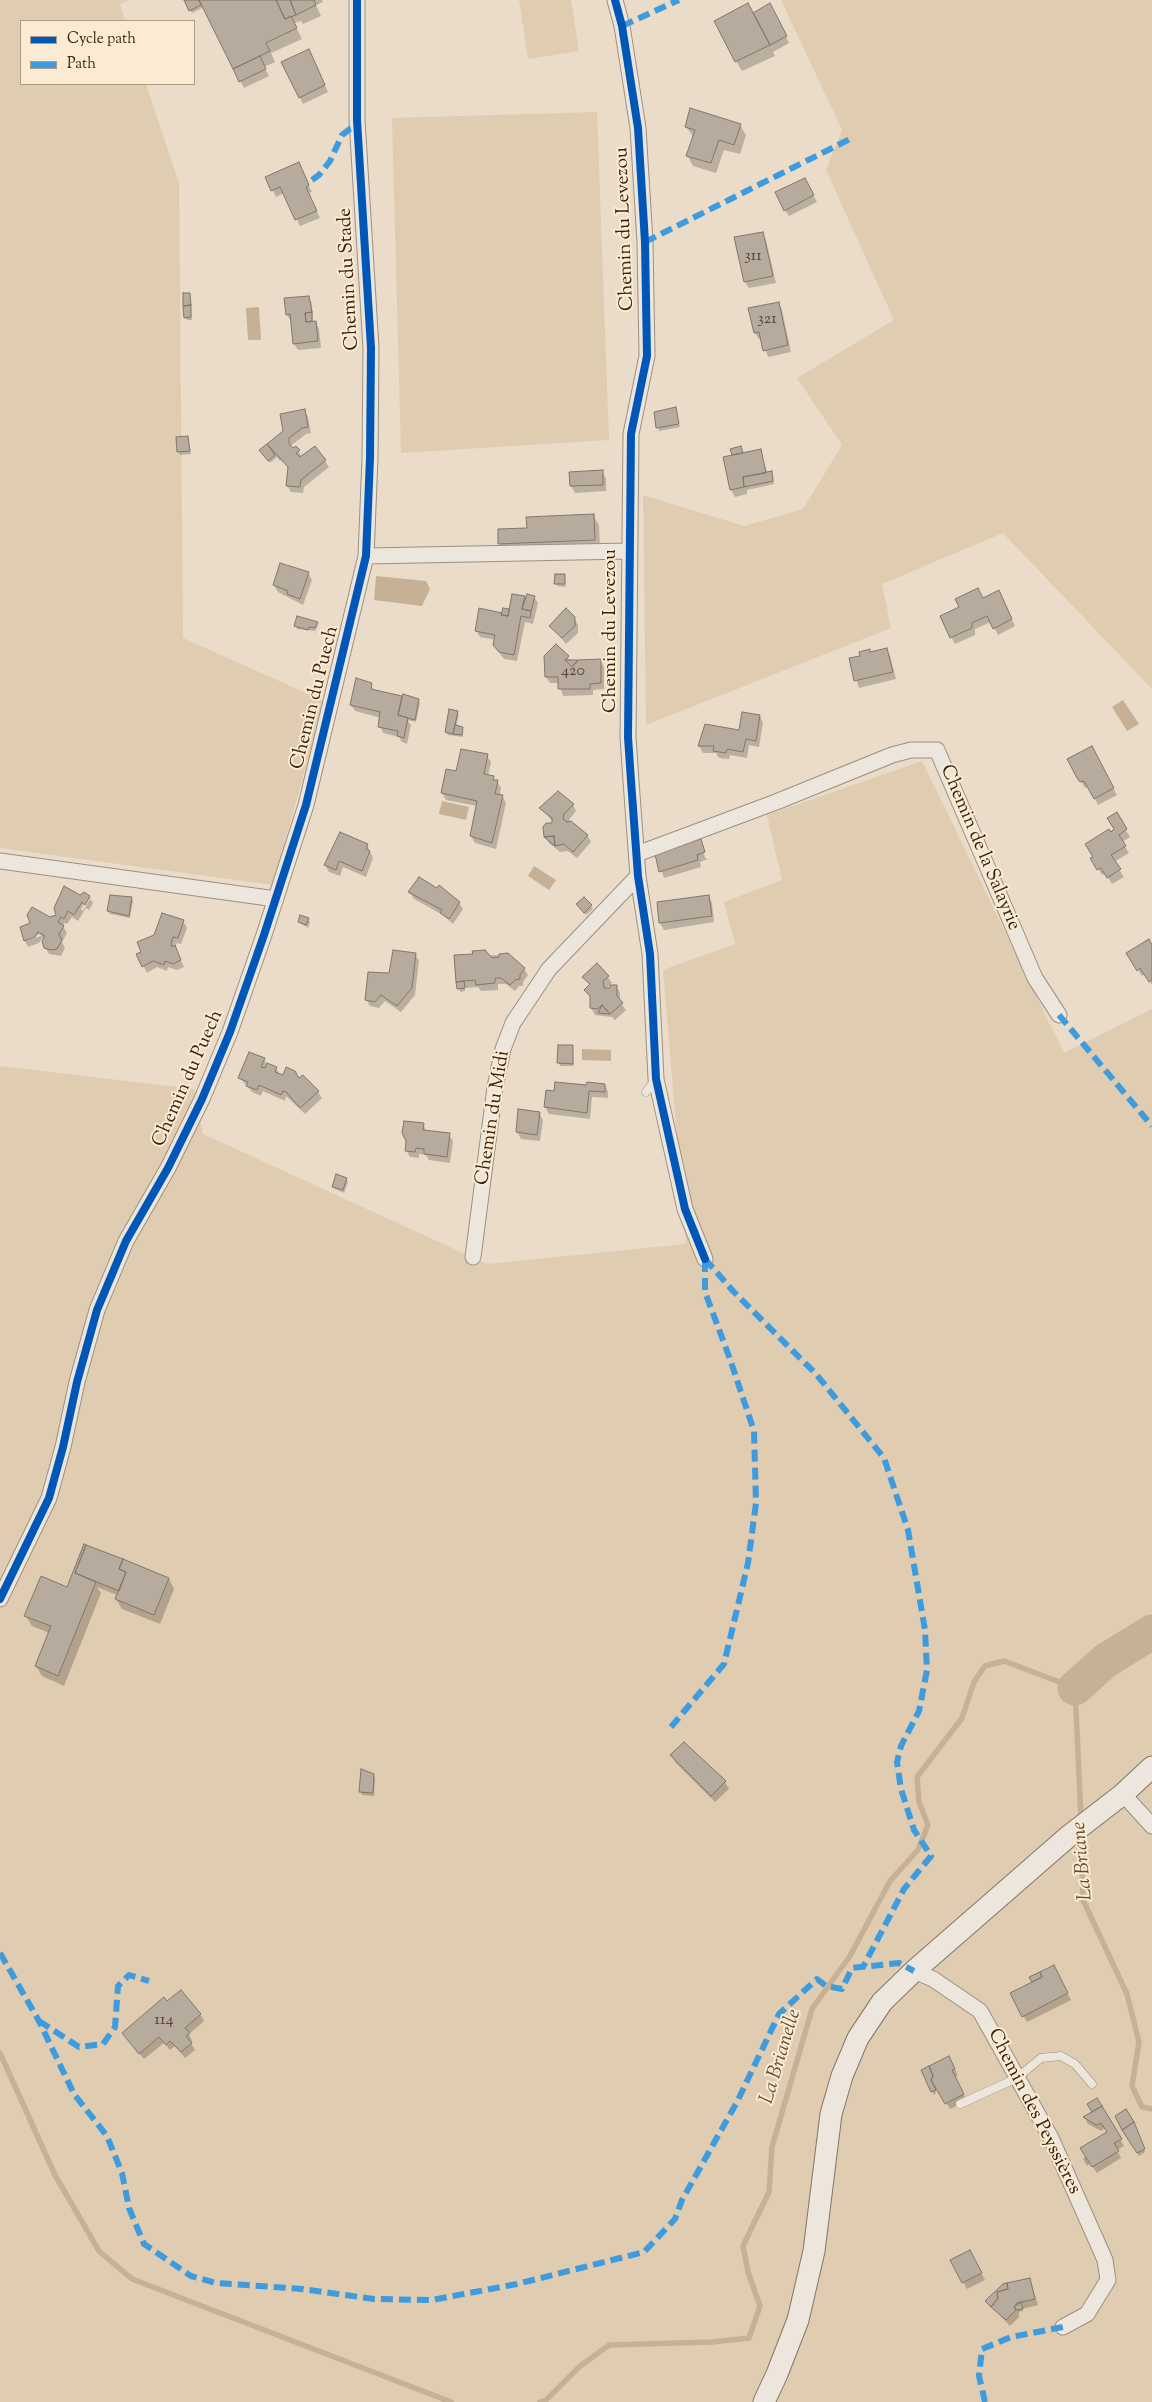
<!DOCTYPE html>
<meta charset="utf-8">
<style>
body{margin:0}
#map{position:relative;width:1152px;height:2402px;overflow:hidden;background:#eadcc8;font-family:"Sorts Mill Goudy",serif}
canvas{display:block}
.legend{position:absolute;left:20px;top:20px;width:175px;height:65px;box-sizing:border-box;background:#faebd2;border:1px solid #ac9a85;margin:0;padding:6px 9px;list-style:none;font-size:15px;color:#382011}
.legend li{display:flex;align-items:center;gap:10px;height:25px}
.legend b{width:25px;border:1px solid #ac9a85}
</style>
<div id="map">
<canvas width="1152" height="2402"></canvas>
<ul class="legend">
<li><b style="height:6px;background:#0057b8"></b>Cycle path</li>
<li><b style="height:6px;background:#3e9bde"></b>Path</li>
</ul>
</div>
<script>
const context = document.querySelector('canvas').getContext('2d');
context.lineJoin = 'round';
function fill(path, color) { context.fillStyle = color; context.fill(path, 'evenodd'); }
const toPath = rows => new Path2D(rows.map(r => 'M' + r).join(''));
function trace(path, color, width, dash) { context.strokeStyle = color; context.lineWidth = width; context.lineCap = dash ? 'butt' : 'round'; context.setLineDash(dash || []); context.stroke(path); }
function label(font, color, halo, rows, align = 'center') {
  context.font = font + ' "Sorts Mill Goudy",serif'; context.lineWidth = 4; context.setLineDash([]); context.textBaseline = 'middle'; context.strokeStyle = halo; context.fillStyle = color; for (const [text, x, y, turn = 0] of rows) {
    context.save(); context.translate(x, y); context.rotate((+turn || 0) * Math.PI / 180); context.textAlign = isNaN(turn) ? turn : align; if (halo) context.strokeText(text, 0, 0); context.fillText(text, 0, 0); context.restore();
  }
}
const green = toPath([
 [0,0,129,0,120,4,125,21,21,21,21,84,146,84,179,183,183,638,324,701,273,885,0,848],
 [519,0,571,0,579,51,528,59],
 [781,0,1152,0,1152,689,1003,533,882,584,891,628,646,725,643,495,744,526,803,509,842,445,797,378,894,320,826,170,842,130],
 [597,112,609,440,401,453,392,118],
 [922,761,1064,1053,1152,1009,1152,2402,0,2402,0,1066,194,1089,203,1134,487,1264,686,1244,663,970,735,944,724,902,782,880,767,815]
]);
const water = toPath([
 [259,307,261,340,248,340,246,308],
 [376,576,426,581,430,589,422,606,374,600],
 [1123,700,1139,724,1127,731,1112,707],
 [442,801,469,807,466,820,439,814],
 [534,866,556,880,549,890,528,876],
 [582,1049,611,1050,611,1061,582,1060]
]);
const shadow = toPath([
 [185,0,322,0,323,2,316,5,321,16,303,24,301,21,294,23,302,39,271,53,275,62,264,67,269,76,244,88,204,7,192,13],
 [774,12,789,43,773,52,775,56,742,71,736,61,754,14],
 [312,57,328,92,303,104,283,62],
 [740,125,746,135,740,154,724,150,716,173,693,166,687,155,694,137,686,127],
 [302,171,312,192,308,193,320,218,300,226,284,193,276,197,267,178],
 [804,179,817,202,789,216,785,210],
 [762,234,766,240,776,283,749,288,745,282],
 [190,294,192,320,187,320,185,317],
 [309,297,312,304,313,322,316,322,319,329,321,348,298,350,294,344,291,321,287,315],
 [779,303,782,310,791,352,768,357,762,339,759,339,755,333],
 [675,408,680,427,659,431,655,413],
 [304,410,308,417,311,433,306,434,292,445,292,450,296,447,302,457,325,461,329,467,304,487,303,493,291,492,287,485,289,468,282,459,280,461,277,457,270,463,260,450,284,432],
 [188,437,191,454,180,455,177,438],
 [741,448,743,454,760,451,768,474,771,473,773,476,774,484,747,490,747,494,735,497,731,490,725,458,734,456,731,450],
 [602,472,606,478,606,491,575,493,571,486,571,473],
 [593,515,599,525,600,550,506,554,500,544,528,529],
 [308,573,312,580,303,605,278,592,274,585],
 [564,575,566,587,557,586,556,583],
 [513,595,534,597,538,603,533,624,525,622,517,661,504,659,499,652,496,640,480,637,476,630,508,610,510,613],
 [1002,598,1015,626,998,635,991,622,975,629,975,635,955,644,941,617],
 [574,618,578,625,578,633,566,644,551,626],
 [317,623,318,626,315,631,297,629,296,626],
 [887,650,890,656,896,679,859,688,850,659],
 [568,657,570,661,600,660,604,667,604,689,593,690,593,695,563,696,559,683,550,683,546,677],
 [371,685,374,691,401,697,403,700,418,700,420,703,416,722,407,720,411,725,407,744,402,742,399,737,383,733,380,726,381,718,355,711,351,705],
 [457,712,459,715,456,727,463,728,463,737,448,735,446,732],
 [760,716,763,723,759,747,749,745,747,758,730,755,729,759,719,758,716,753,703,753,699,746,706,726,740,732],
 [1091,747,1117,795,1098,805,1089,787,1085,788,1068,759],
 [487,756,491,762,488,776,497,781,501,788,500,796,502,796,506,803,496,849,475,843,471,836,477,806,446,800,442,793,457,772],
 [573,805,576,811,569,820,587,835,591,842,577,858,568,851,560,852,549,843,546,838,553,822,541,808],
 [1116,814,1130,837,1122,842,1129,853,1114,862,1124,877,1112,884,1105,873,1102,875,1096,865,1110,833,1116,830],
 [701,841,705,858,708,859,700,862,701,867,664,878,656,855],
 [367,845,373,858,366,877,343,867,340,876,329,872,325,865],
 [410,892,459,903,463,909,453,924,443,915,414,899],
 [80,896,89,897,93,903,89,910,86,908,78,921,72,917,67,924,65,923,63,926,67,933,62,942,65,948,61,956,49,954,45,947,45,940,42,938,39,943,28,947,25,941,41,936,40,934,24,939],
 [87,899,90,899,83,911,81,909],
 [709,897,712,903,714,922,664,930,660,923,658,903],
 [131,898,133,901,130,918,110,914,108,911],
 [584,899,593,909,586,915,579,907],
 [308,919,310,922,308,928,299,922],
 [183,921,187,928,181,944,177,943,175,947,184,967,177,970,168,967,167,971,157,967,147,973,138,955,143,953,155,936],
 [1152,947,1152,985,1145,974,1142,976,1128,954],
 [415,954,419,961,415,995,401,1012,385,1001,379,1008,370,1006,366,999,390,974],
 [498,955,500,959,524,969,528,975,523,982,523,986,519,986,515,991,506,984,498,984,498,990,481,991,478,987,465,988,465,991,460,992,455,957],
 [584,977,608,977,612,983,605,989,616,986,620,993,620,1002,626,1010,615,1020,612,1017,595,1015,591,1008,591,998,586,990,590,986],
 [572,1047,574,1066,560,1066,559,1063],
 [264,1059,267,1064,276,1068,280,1075,299,1080,318,1092,322,1098,305,1114,286,1096,285,1101,263,1091,261,1096,252,1092,240,1078],
 [556,1083,605,1085,608,1092,608,1098,592,1097,590,1119,549,1114,545,1107,555,1092],
 [520,1111,539,1113,543,1120,540,1141,521,1139,517,1132],
 [423,1124,427,1132,449,1135,453,1141,450,1163,429,1160,426,1155,419,1154,419,1158,410,1157,406,1150],
 [346,1179,348,1182,344,1193,335,1189,333,1187],
 [87,1546,169,1579,174,1589,160,1624,122,1609,116,1599,117,1595,97,1587,101,1593,64,1686,42,1676,36,1666,49,1633,32,1626,26,1616,68,1589,76,1575],
 [672,1756,725,1782,729,1789,715,1802,675,1762],
 [373,1775,375,1778,374,1796,362,1795,361,1792],
 [1057,1973,1071,2000,1027,2022,1011,1994,1033,1983,1031,1978],
 [167,2003,200,2014,204,2021,189,2034,192,2041,190,2042,195,2050,185,2058,175,2046,170,2050,164,2043,144,2059,123,2033],
 [953,2064,958,2076,955,2077,967,2101,950,2109,933,2081,932,2083,936,2093,934,2095,922,2070],
 [1096,2100,1124,2146,1117,2150,1121,2158,1097,2173,1090,2163,1087,2166,1083,2159,1108,2133,1105,2128,1101,2131,1088,2124,1085,2118,1093,2112],
 [1126,2111,1145,2152,1139,2156,1116,2117],
 [970,2252,985,2280,967,2289,952,2261],
 [1030,2279,1038,2305,1022,2309,1023,2311,1019,2312,1019,2317,1010,2326,986,2301]
]);
const stream = toPath([
 [1081,1833,1083,1900,1127,1994,1139,2042,1132,2086,1142,2107,1152,2109],
 [0,2053,55,2175,99,2251,132,2279,451,2402],
 [540,2402,546,2400,579,2367,609,2345,712,2342,749,2338,760,2306,748,2272,743,2246,769,2192,772,2147,812,2009,850,1956,890,1881,918,1850,928,1825,919,1802,917,1777,962,1718,974,1682,985,1666,1004,1661,1075,1688,1081,1819]
]);
const river = toPath([
 [1075,1688,1105,1661,1152,1632]
]);
const building = toPath([
 [184,0,199,0,201,5,189,11,184,0],
 [199,0,276,0,285,19,291,16,297,28,266,43,270,51,233,69,199,0],
 [276,0,290,0,296,15,285,19,276,0],
 [290,0,314,0,316,5,296,15,290,0],
 [748,3,770,45,735,62,714,21,748,3],
 [770,3,787,36,770,45,753,13,770,3],
 [309,49,325,85,299,98,281,62,309,49],
 [260,56,266,69,239,82,233,69,260,56],
 [690,108,741,124,734,145,719,140,711,163,686,156,695,130,685,127,690,108],
 [299,162,309,185,306,187,317,211,295,220,280,187,271,191,265,177,299,162],
 [805,178,814,195,784,211,775,192,805,178],
 [763,232,773,276,744,282,734,237,763,232],
 [183,293,190,293,191,305,183,306,183,293],
 [309,296,312,312,305,313,306,322,316,321,318,341,293,344,290,314,286,315,284,298,309,296],
 [779,302,788,345,763,351,759,332,754,333,748,308,779,302],
 [191,305,191,317,184,318,183,306,191,305],
 [312,312,312,321,306,322,305,313,312,312],
 [676,407,679,424,656,428,654,412,676,407],
 [305,409,308,427,302,428,289,438,289,444,293,448,296,446,300,450,296,453,300,457,315,446,326,460,301,480,300,487,286,486,288,467,267,444,283,431,280,414,305,409],
 [188,436,190,451,177,452,176,437,188,436],
 [267,444,275,455,268,461,259,450,267,444],
 [741,446,743,453,732,455,730,449,741,446],
 [761,449,766,473,743,477,744,487,730,490,723,457,761,449],
 [603,470,603,485,570,486,569,472,603,470],
 [772,471,773,481,744,487,743,477,772,471],
 [594,514,595,540,498,544,498,529,527,528,526,517,594,514],
 [280,563,309,572,300,599,287,594,288,591,273,585,280,563],
 [555,574,565,574,565,584,554,584,555,574],
 [978,588,983,598,999,590,1012,619,993,629,987,616,972,623,972,628,950,638,940,616,959,607,955,599,978,588],
 [512,594,525,596,522,609,531,611,530,618,521,616,514,655,499,652,493,645,495,635,475,631,479,608,502,613,501,615,508,616,512,594],
 [527,594,535,596,531,611,522,609,527,594],
 [503,608,509,609,508,616,501,615,503,608],
 [566,608,575,617,575,626,562,638,549,626,566,608],
 [297,616,318,622,315,628,309,627,308,630,294,626,297,616],
 [556,644,569,656,565,660,572,667,578,660,601,659,601,683,590,684,590,689,558,689,558,677,545,677,544,656,556,644],
 [887,648,893,672,854,681,849,658,860,656,859,652,870,649,870,652,887,648],
 [565,660,578,660,572,667,565,660],
 [356,678,372,683,371,689,402,696,398,715,408,718,404,738,397,736,398,731,378,727,380,712,350,705,356,678],
 [403,694,419,699,415,720,398,715,403,694],
 [449,709,458,711,453,734,445,732,449,709],
 [742,712,760,715,756,741,746,739,743,752,727,749,726,753,713,751,714,746,698,746,705,724,739,730,742,712],
 [455,725,463,727,462,735,453,734,455,725],
 [1092,746,1114,788,1094,799,1084,781,1080,782,1077,778,1067,759,1092,746],
 [461,749,488,754,484,774,494,776,493,780,498,780,495,794,503,795,492,843,470,836,477,801,441,793,446,769,456,771,461,749],
 [558,791,574,804,564,814,563,819,567,822,571,821,588,835,573,852,564,844,555,846,554,836,544,837,543,827,546,823,552,823,552,818,539,808,558,791],
 [1117,812,1127,829,1119,835,1126,846,1111,855,1121,869,1107,878,1101,868,1097,870,1090,858,1093,857,1085,844,1109,829,1111,832,1114,829,1107,818,1117,812],
 [340,832,368,844,366,849,370,851,362,871,339,861,336,870,324,865,340,832],
 [554,836,555,846,544,837,554,836],
 [701,839,705,852,697,855,698,860,659,872,655,854,701,839],
 [419,877,437,888,439,885,460,902,449,919,440,913,442,910,408,892,419,877],
 [64,886,80,895,84,892,90,896,85,905,82,902,74,915,68,911,64,919,61,917,58,922,64,926,59,934,62,940,57,949,51,950,44,948,42,941,45,936,38,932,35,937,24,941,20,927,30,923,27,915,32,907,50,917,56,915,54,908,64,886],
 [110,895,132,897,129,916,107,911,110,895],
 [709,895,712,916,659,923,657,902,709,895],
 [584,897,592,905,584,913,576,904,584,897],
 [162,913,184,920,178,938,173,937,171,944,172,947,175,945,181,960,173,964,165,961,164,965,153,961,142,967,136,954,141,952,137,942,154,935,162,913],
 [300,915,309,918,306,925,298,922,300,915],
 [1149,939,1152,945,1152,980,1149,982,1140,968,1137,971,1126,953,1149,939],
 [393,950,416,953,412,988,397,1006,381,995,375,1002,365,1000,368,972,389,973,393,950],
 [485,950,492,958,499,957,499,954,508,953,525,968,520,975,520,979,515,980,510,985,501,978,495,978,495,983,476,985,475,980,456,982,454,955,473,954,472,951,485,950],
 [597,963,609,976,603,981,604,988,610,988,610,985,617,985,617,996,623,1003,610,1014,602,1005,598,1009,590,1008,590,996,584,990,590,984,582,977,597,963],
 [464,981,465,988,457,989,456,982,464,981],
 [602,1005,610,1014,598,1013,602,1005],
 [558,1045,573,1045,573,1064,557,1063,558,1045],
 [249,1052,265,1058,261,1067,265,1068,267,1063,277,1067,275,1072,283,1075,286,1067,295,1071,299,1078,303,1075,319,1091,300,1108,286,1092,283,1091,281,1095,259,1085,257,1090,246,1086,248,1082,238,1078,249,1052],
 [555,1082,586,1085,587,1082,605,1084,605,1092,589,1091,587,1113,544,1107,546,1090,554,1091,555,1082],
 [518,1109,540,1112,537,1135,516,1132,518,1109],
 [404,1121,424,1123,423,1130,450,1133,447,1157,424,1154,424,1149,416,1148,415,1152,405,1151,406,1141,402,1133,404,1121],
 [336,1174,347,1178,343,1190,332,1187,336,1174],
 [84,1544,86,1545,75,1573,96,1582,58,1676,35,1666,51,1626,24,1616,41,1576,67,1587,84,1544],
 [86,1545,123,1559,119,1569,126,1572,119,1591,75,1573,86,1545],
 [123,1559,169,1578,154,1615,115,1599,126,1572,119,1569,123,1559],
 [684,1742,726,1781,711,1796,670,1755,684,1742],
 [361,1769,374,1774,373,1793,359,1792,361,1769],
 [1054,1965,1068,1993,1022,2017,1010,1993,1042,1977,1040,1972,1054,1965],
 [1040,1972,1042,1977,1032,1982,1029,1977,1040,1972],
 [181,1990,201,2014,185,2028,190,2033,186,2036,192,2043,181,2052,170,2041,166,2045,159,2037,139,2054,122,2033,164,1997,167,2001,181,1990],
 [949,2056,955,2069,952,2070,964,2094,945,2104,931,2080,933,2076,929,2066,949,2056],
 [929,2066,933,2076,931,2080,936,2090,931,2092,921,2070,929,2066],
 [1097,2098,1102,2106,1092,2112,1087,2104,1097,2098],
 [1102,2106,1122,2139,1114,2143,1119,2151,1092,2167,1080,2148,1107,2132,1101,2123,1096,2125,1083,2117,1102,2106],
 [1126,2109,1134,2122,1122,2130,1115,2116,1126,2109],
 [1134,2122,1145,2149,1137,2153,1122,2130,1134,2122],
 [970,2250,982,2273,962,2283,950,2260,970,2250],
 [1030,2278,1035,2299,1017,2303,1014,2307,1016,2310,1006,2320,991,2307,998,2298,997,2292,1008,2289,1007,2283,1030,2278],
 [1007,2283,1008,2289,997,2292,998,2298,991,2307,985,2301,1003,2284,1007,2283],
 [1021,2302,1023,2309,1016,2310,1014,2307,1021,2302]
]);
const lane = toPath([
 [646,1092,655,1080],
 [960,2104,1017,2078,1041,2058,1061,2056,1075,2064,1092,2084]
]);
const street = toPath([
 [615,0,622,26,638,128,645,242,647,356,631,434,628,737,631,781,638,876,650,954,656,1079,685,1209,705,1259],
 [366,556,629,551],
 [637,854,776,802,892,755,911,750,937,750,1035,978,1059,1015],
 [0,861,276,899],
 [473,1257,495,1087,503,1049,513,1023,549,969,638,876],
 [0,1599,49,1498,63,1447,77,1382,97,1310,126,1241,168,1168,202,1099,230,1032,264,935,306,805,366,556,370,458,371,348,357,120,357,0],
 [1123,1794,1152,1826],
 [914,1971,933,1979,980,2011,1051,2138,1105,2260,1108,2280,1087,2314,1063,2327]
]);
const secondary = toPath([
 [764,2402,777,2374,798,2320,814,2251,831,2114,842,2076,858,2038,882,2002,914,1971,1070,1835,1123,1794,1152,1767]
]);
const quiet = toPath([
 [622,26,679,0],
 [312,180,319,175,330,161,342,135,350,129,358,127],
 [645,242,854,137],
 [1059,1015,1152,1126],
 [705,1259,733,1291,816,1374,884,1458,908,1530,925,1630,927,1670,919,1711,901,1746,897,1762,901,1789,914,1830,931,1856,904,1889,863,1967],
 [671,1727,724,1664,748,1563,756,1503,754,1431,730,1359,705,1292,705,1259],
 [0,1953,39,2021,74,2094,107,2136,122,2173,129,2208,144,2244,191,2276,216,2283,302,2289,374,2299,432,2300,517,2284,644,2252,675,2219,682,2200,737,2102,779,2014,817,1979,826,1986,842,1989,852,1968,899,1963,914,1971],
 [39,2021,79,2047,103,2044,115,2027,118,1986,129,1975,149,1981],
 [985,2402,979,2376,982,2349,1011,2337,1063,2327]
]);
const cycleway = toPath([
 [615,0,622,26,638,128,645,242,647,356,631,434,628,737,631,781,638,876,650,954,656,1079,685,1209,705,1259],
 [0,1599,49,1498,63,1447,77,1382,97,1310,126,1241,168,1168,202,1099,230,1032,264,935,306,805,366,556,370,458,371,348,357,120,357,0]
]);
const numberNames = [
 ["311",753,257],
 ["321",767,320],
 ["420",573,672],
 ["114",164,2021]
];
const streetNames = [
 ["Chemin du Levezou",626,229,-92],
 ["Chemin du Stade",350,279,-93],
 ["Chemin du Levezou",612,631,-90],
 ["Chemin du Puech",316,698,-76],
 ["Chemin de la Salayrie",979,848,67],
 ["Chemin du Puech",189,1079,-66],
 ["Chemin du Midi",494,1118,-81],
 ["Chemin des Peyssières",1033,2112,63]
];
const waterNames = [
 ["La Briane",1084,1861,-95],
 ["La Brianelle",782,2057,-73]
];
fill(green, '#e0ccb0');
fill(water, '#c6b196');
fill(shadow, '#0003');
trace(stream, '#c6b196', 5.5);
trace(river, '#c6b196', 35);
fill(building, '#b6ab9d');
trace(building, '#81766a', 1);
trace(lane, '#9a9083', 9);
trace(street, '#9a9083', 17);
trace(secondary, '#81766a', 23);
trace(lane, '#ede6dc', 8);
trace(street, '#ede6dc', 15);
trace(secondary, '#ede6dc', 21);
trace(quiet, '#3e9bde', 6, [12, 6]);
trace(cycleway, '#0057b8', 8);
label('16px', '#584334', null, numberNames);
label('19px', '#382011', '#faebd2', streetNames);
label('italic 20px', '#644c38', '#faebd2', waterNames);
</script>
